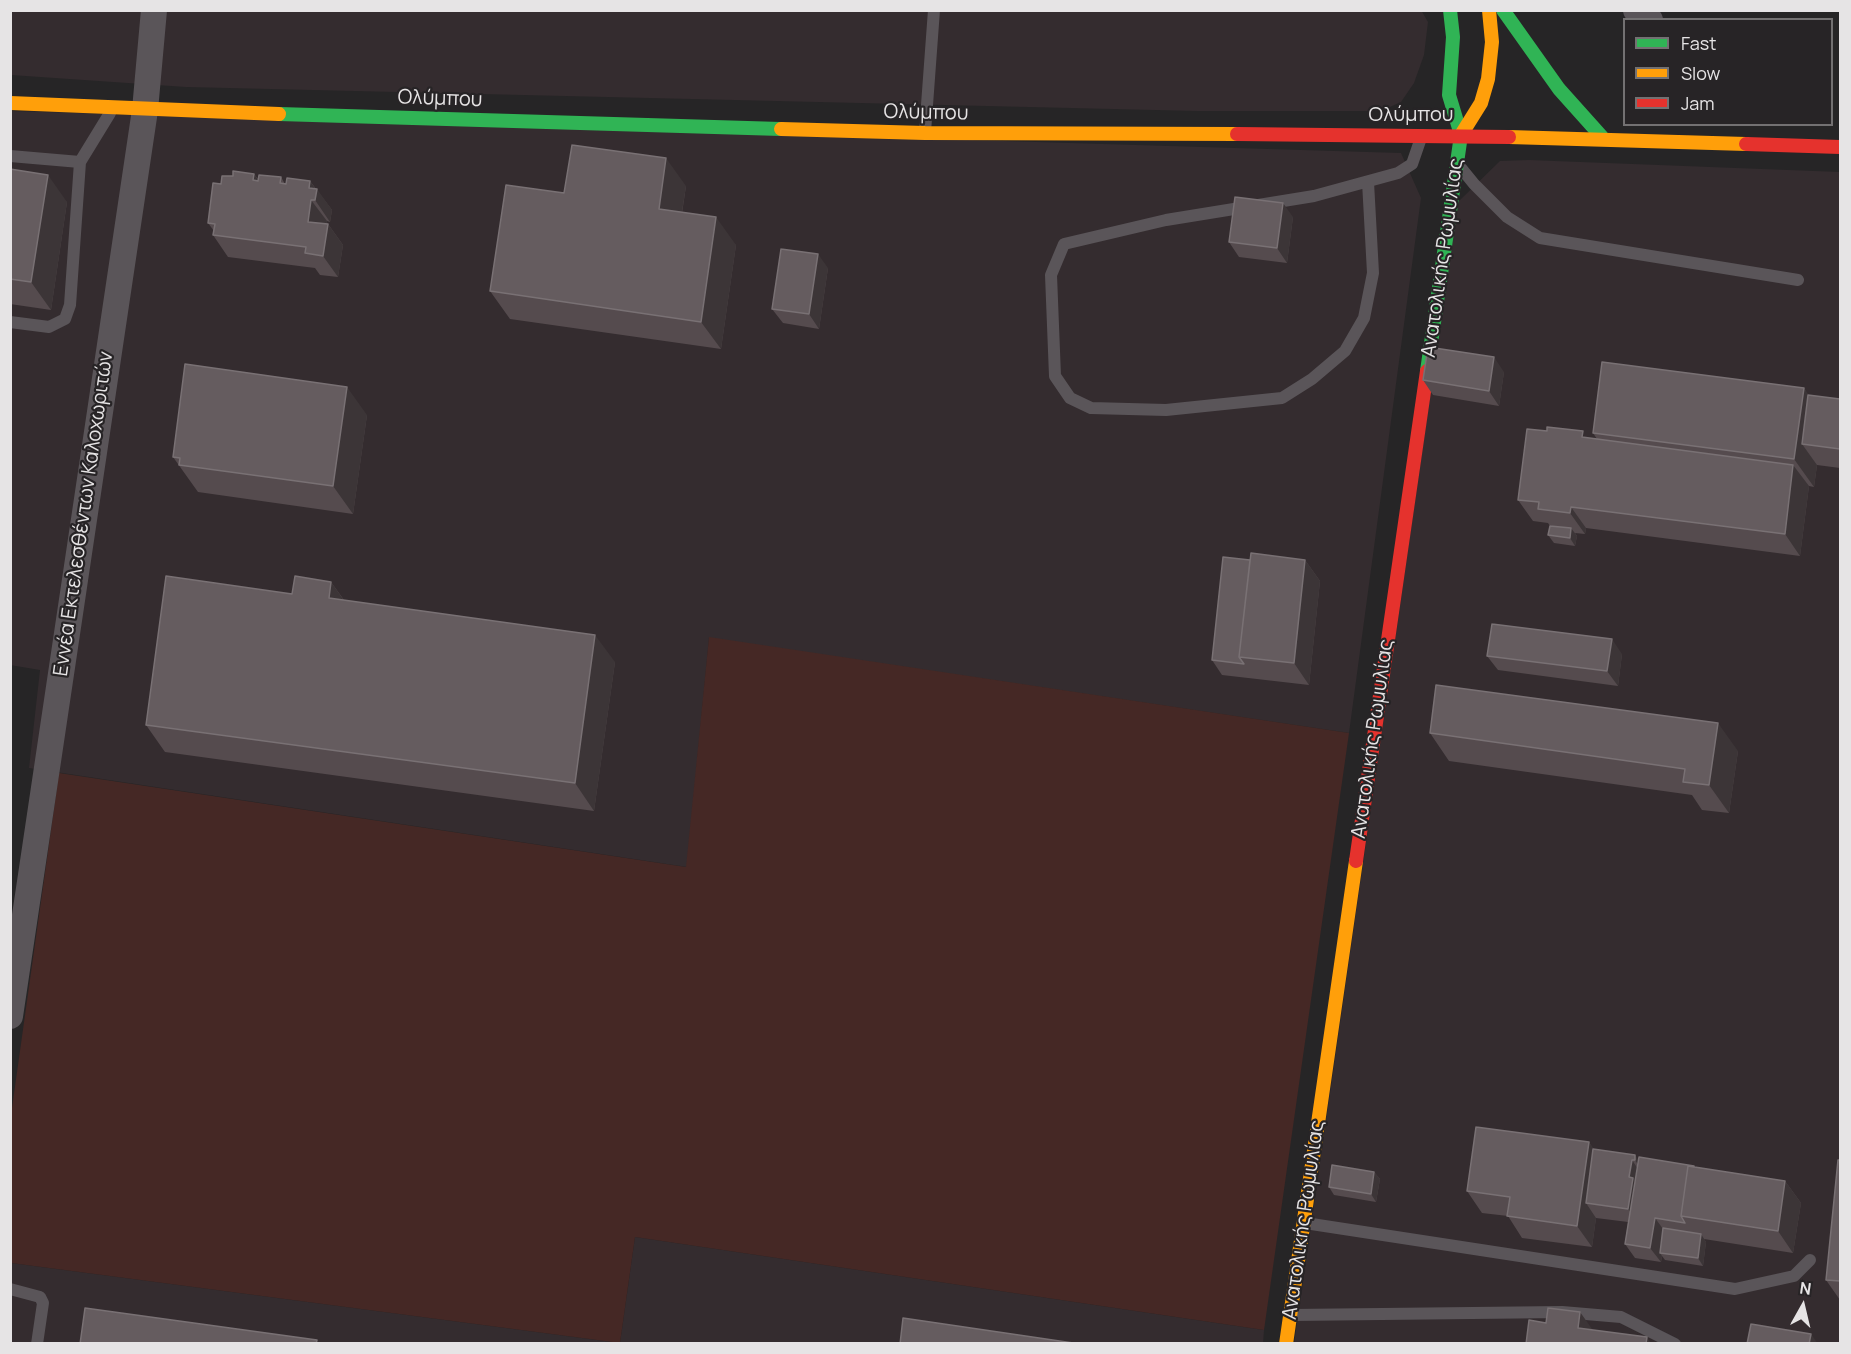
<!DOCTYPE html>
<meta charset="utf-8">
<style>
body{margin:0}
#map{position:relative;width:1851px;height:1354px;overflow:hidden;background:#262526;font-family:Manrope,sans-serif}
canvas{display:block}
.frame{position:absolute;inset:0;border:12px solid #e6e4e5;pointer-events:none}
.legend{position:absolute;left:1623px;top:18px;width:210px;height:108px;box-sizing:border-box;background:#272426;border:2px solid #737172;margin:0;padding:8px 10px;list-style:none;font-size:18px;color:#e6e4e5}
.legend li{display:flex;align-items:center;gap:12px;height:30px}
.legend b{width:30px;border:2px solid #737172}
.north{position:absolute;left:1773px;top:1276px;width:60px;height:60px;-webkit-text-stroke:4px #272426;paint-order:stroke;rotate:8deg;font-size:16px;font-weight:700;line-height:24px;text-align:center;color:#e6e4e5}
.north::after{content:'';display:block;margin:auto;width:21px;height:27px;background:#e6e4e5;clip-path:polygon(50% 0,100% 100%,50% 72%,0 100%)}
</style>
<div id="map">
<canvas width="1851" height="1354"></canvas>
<div class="frame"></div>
<ul class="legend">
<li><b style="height:8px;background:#30b455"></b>Fast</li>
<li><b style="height:8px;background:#ff9f0a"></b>Slow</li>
<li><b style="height:8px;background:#e5322d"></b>Jam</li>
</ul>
<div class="north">N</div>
</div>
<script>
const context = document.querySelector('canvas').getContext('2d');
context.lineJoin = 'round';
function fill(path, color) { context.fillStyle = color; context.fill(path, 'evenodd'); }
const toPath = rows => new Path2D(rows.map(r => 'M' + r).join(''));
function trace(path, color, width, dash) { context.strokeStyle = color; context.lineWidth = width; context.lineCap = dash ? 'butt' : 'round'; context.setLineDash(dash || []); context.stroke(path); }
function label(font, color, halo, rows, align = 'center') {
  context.font = font + ' Manrope,sans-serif'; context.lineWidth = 4.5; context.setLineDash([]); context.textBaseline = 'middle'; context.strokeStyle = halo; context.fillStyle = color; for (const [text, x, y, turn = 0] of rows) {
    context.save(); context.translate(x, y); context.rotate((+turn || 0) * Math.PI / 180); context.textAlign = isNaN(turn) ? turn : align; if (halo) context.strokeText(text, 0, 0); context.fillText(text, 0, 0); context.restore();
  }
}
const built = toPath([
 [1421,10,1428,22,1424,55,1414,83,1401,102,1381,111,1197,111,186,87,11,75,10,11],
 [10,111,1401,153,1421,198,1349,733,709,638,687,867,29,768,40,670,10,665],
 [1529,160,1840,172,1840,1343,1294,1344,1458,202,1500,161],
 [635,1237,1264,1330,1263,1344,11,1344,11,1263,620,1343]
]);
const green = toPath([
 [709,637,1349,733,1264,1330,635,1237,620,1343,11,1263,11,1115,59,773,686,867]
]);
const lane = toPath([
 [925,132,934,10],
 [10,156,80,162],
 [1461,168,1474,184,1507,217,1540,238,1798,280],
 [1368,182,1373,273,1364,318,1345,351,1312,379,1282,398,1166,410,1091,408,1070,398,1055,376,1051,275,1064,244,1166,220,1314,196,1398,173,1412,164,1422,135],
 [10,322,49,327,65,319,70,305,80,162,110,113],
 [1305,1223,1735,1289,1794,1276,1810,1260],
 [10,1289,40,1297,43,1303,37,1344],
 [1291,1315,1562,1312,1621,1317,1675,1344]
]);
const street = toPath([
 [1636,10,1650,20],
 [10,1016,145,110,154,10]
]);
const fast = toPath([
 [1450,10,1453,37,1449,95,1461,135],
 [1503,10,1559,89,1602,137],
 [279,114,781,129],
 [1427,371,1461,135]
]);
const slow = toPath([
 [10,103,279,114],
 [781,129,925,133,1237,134],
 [1461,135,1481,103,1488,79,1492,42,1489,10],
 [1509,137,1746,144],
 [1286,1344,1356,861]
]);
const jam = toPath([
 [1237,134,1509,137],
 [1746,144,1840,147],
 [1356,861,1427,371]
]);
const wall = toPath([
 [10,169,67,202,51,310,10,304],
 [254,174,258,179,281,177,285,184,310,181,332,210,330,222,327,221,326,224,328,224,343,245,338,277,320,275,315,268,228,257,213,235,214,231,208,223,221,184,233,176],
 [686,186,682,213,736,245,721,349,510,319,490,291,564,193],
 [1293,217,1287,263,1239,257,1229,242],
 [828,268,819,329,783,323,772,309],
 [1504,372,1499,406,1433,395,1423,380],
 [1804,388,1808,395,1840,399,1840,468,1817,465,1814,487,1809,486,1800,556,1586,528,1585,534,1575,533,1577,536,1575,546,1554,543,1548,535,1550,526,1548,523,1533,521,1518,500,1587,438,1597,439,1593,433],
 [367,415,353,514,198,492,173,457],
 [1250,560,1305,560,1320,581,1309,685,1222,675,1212,660],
 [331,582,344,600,615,662,594,811,165,752,146,725,292,594],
 [1622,654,1618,686,1498,670,1487,656],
 [1430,733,1738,751,1729,813,1702,810,1692,795,1449,761],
 [1589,1142,1593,1149,1638,1160,1694,1166,1695,1167,1785,1181,1801,1203,1793,1253,1704,1239,1706,1242,1703,1266,1665,1260,1662,1256,1661,1262,1635,1258,1625,1244,1628,1222,1596,1218,1592,1247,1522,1238,1508,1216,1482,1213,1467,1191],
 [1840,1160,1840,1300,1826,1280],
 [1374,1172,1380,1179,1376,1202,1334,1195,1329,1187]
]);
const shadedWall = toPath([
 [666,158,686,186,678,237,659,209],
 [254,174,269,195,253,180],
 [48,175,67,202,51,310,31,282],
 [310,181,317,191,317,189,332,210,330,222,315,200,309,188],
 [311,200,327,221,323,243,308,222],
 [1283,203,1293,217,1287,263,1277,248],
 [716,217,736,245,721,349,701,322],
 [328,224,343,245,338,277,323,256],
 [818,254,828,268,819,329,809,314],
 [1494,357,1504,372,1499,406,1489,391],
 [347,387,367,415,353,514,333,486],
 [1804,388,1823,416,1802,444,1817,465,1814,487,1794,459],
 [1793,465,1809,486,1800,556,1785,534],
 [1571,507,1586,528,1585,534,1570,513],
 [1571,528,1577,536,1575,546,1570,538],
 [1305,560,1320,581,1309,685,1294,663],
 [331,582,350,609,329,598],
 [595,635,615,662,594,811,575,783],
 [1612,639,1622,654,1618,686,1607,671],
 [1718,723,1738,751,1729,813,1709,785],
 [1589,1142,1604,1164,1586,1203,1596,1218,1592,1247,1577,1226],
 [1635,1155,1646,1170,1645,1175,1635,1160],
 [1632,1160,1642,1175,1639,1224,1628,1209,1629,1177],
 [1374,1172,1380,1179,1376,1202,1371,1194],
 [1785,1181,1801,1203,1793,1253,1778,1231],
 [1655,1218,1666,1233,1660,1253,1662,1256,1661,1262,1650,1248],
 [1701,1234,1706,1242,1703,1266,1698,1258],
 [1580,1312,1600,1340,1578,1328],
 [1811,1334,1818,1344,1809,1344],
 [1647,1337,1651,1344,1646,1344]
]);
const building = toPath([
 [572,145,666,158,659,209,716,217,701,322,490,291,506,185,564,193,572,145],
 [10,169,48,175,31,282,10,279,10,169],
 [233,171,254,174,253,180,258,181,259,175,281,177,280,183,286,184,287,178,310,181,309,188,317,189,315,200,311,200,308,222,328,224,323,256,305,253,306,247,213,235,215,224,208,223,213,183,221,184,222,176,233,176,233,171],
 [1235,197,1283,203,1277,248,1229,242,1235,197],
 [781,249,818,254,809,314,772,309,781,249],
 [1428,347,1494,357,1489,391,1423,380,1428,347],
 [1602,362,1804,388,1794,459,1593,433,1602,362],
 [185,364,347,387,333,486,179,465,180,458,173,457,185,364],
 [1808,395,1840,399,1840,449,1802,444,1808,395],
 [1547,427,1583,431,1582,437,1793,465,1785,534,1571,507,1570,513,1538,509,1539,502,1518,500,1527,429,1547,431,1547,427],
 [1550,526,1571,528,1570,538,1548,535,1550,526],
 [1251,553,1305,560,1294,663,1239,657,1251,553],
 [1223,557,1250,560,1239,657,1244,664,1212,660,1223,557],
 [166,576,292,594,295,576,331,582,329,598,595,635,575,783,146,725,166,576],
 [1492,624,1612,639,1607,671,1487,656,1492,624],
 [1436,685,1718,723,1709,785,1683,782,1685,769,1430,733,1436,685],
 [1476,1127,1589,1142,1577,1226,1507,1216,1510,1197,1467,1191,1476,1127],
 [1593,1149,1635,1155,1635,1160,1632,1160,1629,1177,1633,1178,1628,1209,1586,1203,1593,1149],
 [1639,1157,1694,1166,1694,1167,1688,1166,1681,1216,1685,1223,1655,1218,1650,1248,1625,1244,1639,1157],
 [1838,1160,1840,1160,1840,1281,1826,1280,1838,1160],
 [1332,1165,1374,1172,1371,1194,1329,1187,1332,1165],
 [1688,1166,1785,1181,1778,1231,1681,1216,1688,1166],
 [1663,1228,1701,1234,1698,1258,1660,1253,1663,1228],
 [85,1308,317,1340,316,1344,80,1344,85,1308],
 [1548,1308,1580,1312,1578,1328,1647,1337,1646,1344,1526,1344,1529,1320,1546,1323,1548,1308],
 [903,1318,1080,1344,900,1344,903,1318],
 [1751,1324,1811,1334,1809,1344,1747,1344,1751,1324]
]);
const streetNames = [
 ["Ολύμπου",440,99,2],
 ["Ολύμπου",926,113,1],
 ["Ολύμπου",1411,115],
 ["Ανατολικής Ρωμυλίας",1443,258,-82],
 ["Εννέα Εκτελεσθέντων Καλοχωριτών",84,514,-82],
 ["Ανατολικής Ρωμυλίας",1373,739,-82],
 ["Ανατολικής Ρωμυλίας",1304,1220,-82]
];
fill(built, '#342c2f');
fill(green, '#452825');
trace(lane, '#5a5559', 12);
trace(street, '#5a5559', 26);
trace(fast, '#30b455', 14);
trace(slow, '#ff9f0a', 14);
trace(jam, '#e5322d', 14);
fill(wall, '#554b4e');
fill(shadedWall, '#3c3537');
fill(building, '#655c5f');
trace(building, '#797174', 1.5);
label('20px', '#e6e4e5', '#272426', streetNames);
</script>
